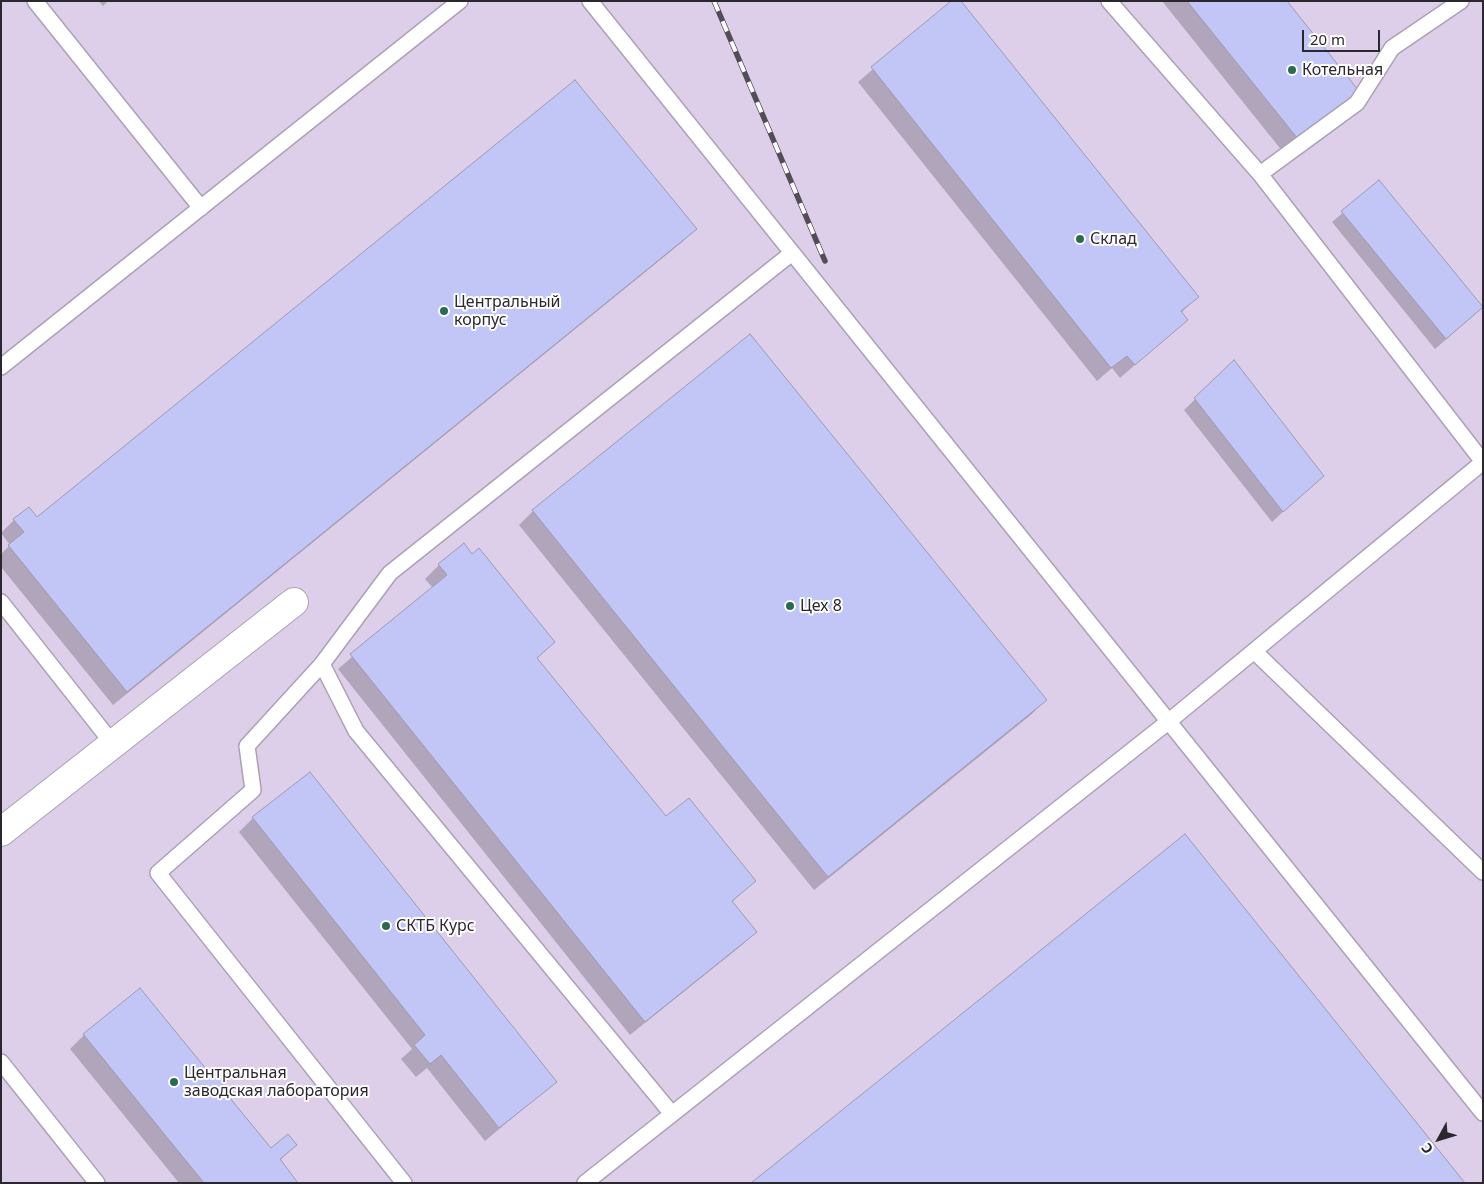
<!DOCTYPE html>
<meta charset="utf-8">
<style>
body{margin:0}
#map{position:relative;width:1484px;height:1184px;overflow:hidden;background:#e7dcf0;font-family:"Noto Sans",sans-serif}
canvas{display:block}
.frame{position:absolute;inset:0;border:2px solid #2b272e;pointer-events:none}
.north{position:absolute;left:1414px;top:1114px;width:50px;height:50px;-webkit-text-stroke:4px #fff;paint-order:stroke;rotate:231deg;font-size:14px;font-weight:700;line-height:20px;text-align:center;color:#2b272e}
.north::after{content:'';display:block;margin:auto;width:18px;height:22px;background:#2b272e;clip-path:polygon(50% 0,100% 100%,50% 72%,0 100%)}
.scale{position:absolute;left:1302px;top:30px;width:78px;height:22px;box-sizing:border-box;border:2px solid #2b272e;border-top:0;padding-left:6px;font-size:15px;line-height:18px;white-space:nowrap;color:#2b272e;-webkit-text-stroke:4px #fff;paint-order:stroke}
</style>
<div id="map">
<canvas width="1484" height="1184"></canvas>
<div class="frame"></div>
<div class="north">С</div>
<div class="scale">20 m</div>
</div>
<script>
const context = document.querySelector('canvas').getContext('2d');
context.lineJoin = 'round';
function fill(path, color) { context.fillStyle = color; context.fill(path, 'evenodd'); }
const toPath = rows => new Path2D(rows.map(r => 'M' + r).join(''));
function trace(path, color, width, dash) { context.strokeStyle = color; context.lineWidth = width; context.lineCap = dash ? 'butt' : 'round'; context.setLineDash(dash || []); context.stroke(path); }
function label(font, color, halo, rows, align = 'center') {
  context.font = font + ' "Noto Sans",sans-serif'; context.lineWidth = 4; context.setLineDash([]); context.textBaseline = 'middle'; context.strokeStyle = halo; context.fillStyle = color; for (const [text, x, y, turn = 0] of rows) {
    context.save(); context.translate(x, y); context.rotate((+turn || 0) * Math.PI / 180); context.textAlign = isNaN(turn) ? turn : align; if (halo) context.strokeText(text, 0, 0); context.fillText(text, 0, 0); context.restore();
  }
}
const built = toPath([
 [1,1,1483,1,1483,1183,4,1183,1,1179]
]);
const shadow = toPath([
 [99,1,108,1,103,6],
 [952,1,1197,297,1181,313,1186,320,1120,378,1112,368,1097,381,858,82],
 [1162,1,1285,1,1357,90,1283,152],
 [1379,182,1482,308,1435,349,1332,222],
 [695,229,681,243,113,705,1,567,1,554,10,545,1,533,14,520,37,519],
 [1234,362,1322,476,1272,522,1184,410],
 [533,511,1045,700,1032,714,814,890,519,525],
 [439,565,553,642,536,659,666,818,754,881,732,902,755,932,742,945,630,1035,338,669,433,588,425,579],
 [253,818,555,1082,485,1141,427,1068,416,1077,401,1059,412,1049,239,832],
 [84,1035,211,1077,228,1078,219,1087,270,1150,296,1145,279,1161,297,1183,179,1183,70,1049]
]);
const building = toPath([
 [951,1,961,1,1199,297,1181,311,1188,320,1135,365,1127,356,1111,368,871,67,951,1],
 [1187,1,1287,1,1359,91,1298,139,1187,1],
 [575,80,697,229,127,692,8,545,24,532,13,519,29,507,37,517,575,80],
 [1379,180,1483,307,1446,339,1341,211,1379,180],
 [750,334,1047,700,828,877,532,510,750,334],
 [1234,360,1324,476,1283,512,1194,398,1234,360],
 [464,543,472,554,479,548,555,642,537,658,666,816,689,798,756,881,732,901,757,932,645,1022,350,654,447,575,438,564,464,543],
 [310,772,557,1082,499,1128,441,1055,430,1064,414,1045,425,1035,252,817,310,772],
 [1185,834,1465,1183,751,1183,892,1070,1185,834],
 [140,988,211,1075,221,1067,230,1078,220,1086,271,1148,288,1134,297,1145,280,1159,298,1183,204,1183,83,1034,140,988]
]);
const service = toPath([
 [35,1,201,208],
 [590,1,1483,1113],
 [1109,1,1260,174],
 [1461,1,1392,48,1357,103,1260,174,1483,462],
 [1,367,460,1],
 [1,602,113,744],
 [1254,651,1483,872],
 [322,664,247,746,253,790,158,873,404,1183],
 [1,1062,97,1183],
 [672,1114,356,731,322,664,390,573,792,253],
 [585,1183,1168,722,1483,462]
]);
const minor = toPath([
 [1,832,294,602]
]);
const rail = toPath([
 [714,1,825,261]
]);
const markers = [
 [1292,70,5,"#2a6956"],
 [1080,239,5,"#2a6956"],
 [444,311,5,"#2a6956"],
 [790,606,5,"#2a6956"],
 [386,926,5,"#2a6956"],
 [174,1082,5,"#2a6956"]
];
const poiNames = [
 ["Котельная",1302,70],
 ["Склад",1090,239],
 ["Центральный",454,302],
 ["корпус",454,320],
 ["Цех 8",800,606],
 ["СКТБ Курс",396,926],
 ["Центральная",184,1073],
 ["заводская лаборатория",184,1091]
];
fill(built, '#ddcfe9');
fill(shadow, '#0003');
fill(building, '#c2c6f7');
trace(building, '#9b9cb0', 1);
trace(service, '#aba1b3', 18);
trace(minor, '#aba1b3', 30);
trace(service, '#fff', 15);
trace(minor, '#fff', 28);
trace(rail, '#524d57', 5.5);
trace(rail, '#fff', 4, [11]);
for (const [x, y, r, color] of markers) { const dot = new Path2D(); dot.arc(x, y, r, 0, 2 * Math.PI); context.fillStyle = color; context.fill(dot); trace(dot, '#fff', 2); }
label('16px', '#2b272e', '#fff', poiNames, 'left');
</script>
